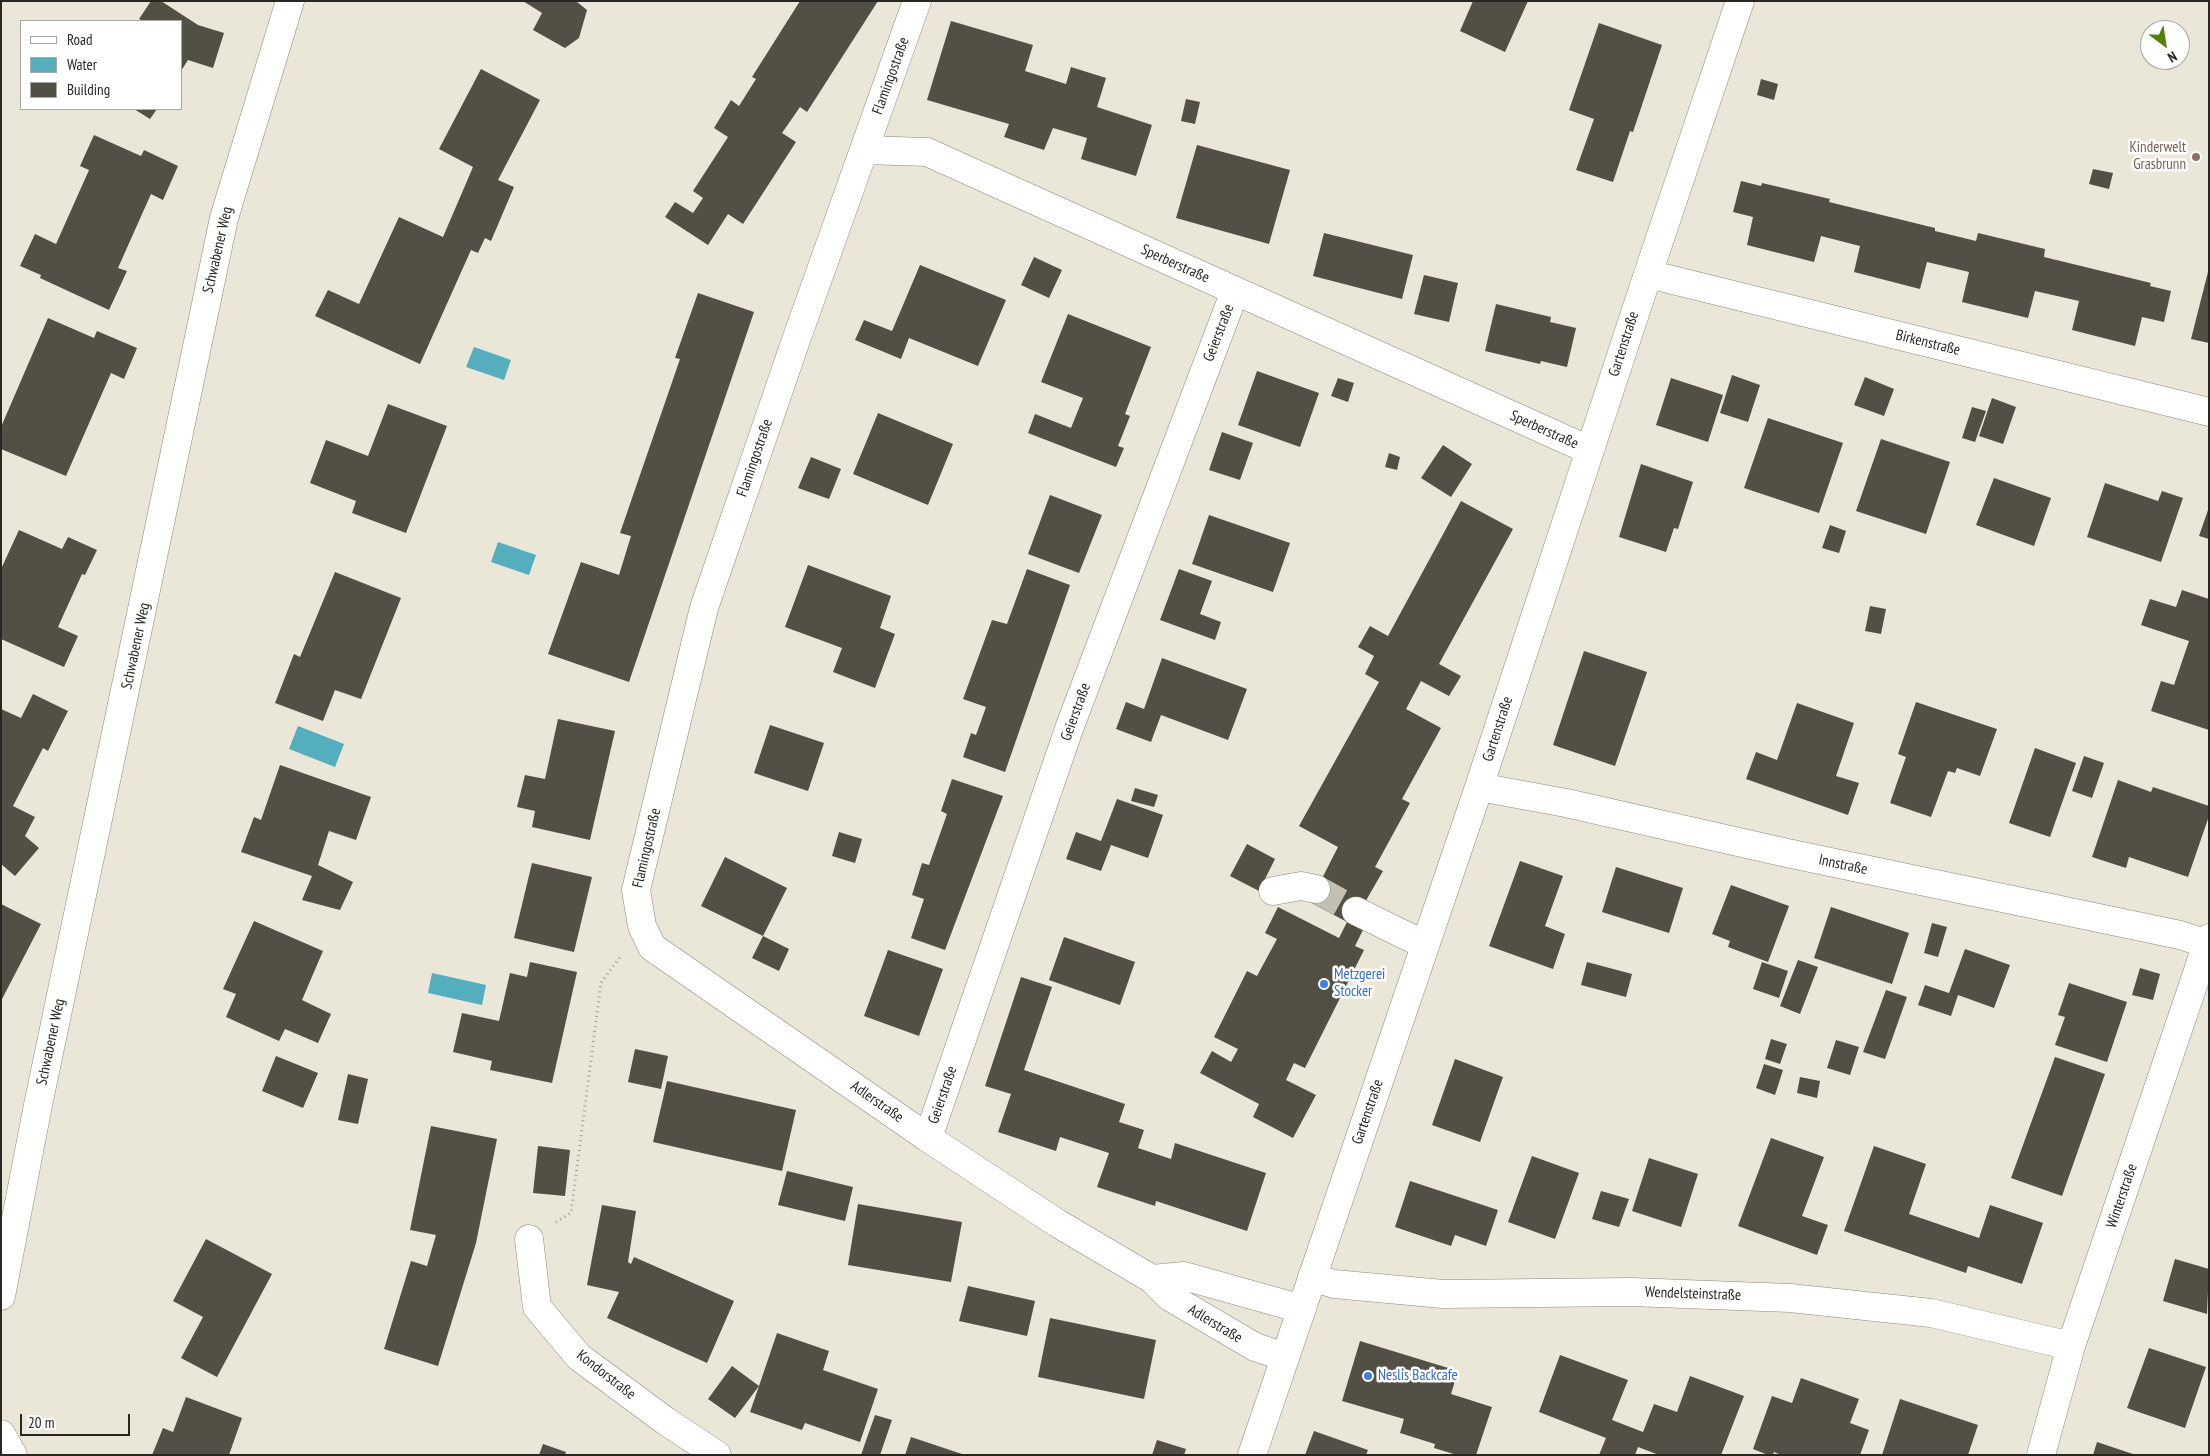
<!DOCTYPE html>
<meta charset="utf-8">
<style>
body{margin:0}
#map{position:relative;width:2210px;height:1456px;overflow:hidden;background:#eae7d8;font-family:"PT Sans Narrow",sans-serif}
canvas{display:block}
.frame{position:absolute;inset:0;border:2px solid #272621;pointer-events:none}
.legend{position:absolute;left:20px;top:20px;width:162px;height:90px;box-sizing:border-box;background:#fff;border:1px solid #a9a8a6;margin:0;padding:6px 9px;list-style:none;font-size:15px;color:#272621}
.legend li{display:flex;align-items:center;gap:10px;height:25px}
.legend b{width:25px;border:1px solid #a9a8a6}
.north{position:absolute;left:2140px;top:20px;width:50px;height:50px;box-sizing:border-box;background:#fff;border:1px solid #a9a8a6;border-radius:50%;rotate:149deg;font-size:14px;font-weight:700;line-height:20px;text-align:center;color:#272621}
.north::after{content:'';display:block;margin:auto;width:18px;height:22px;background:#548008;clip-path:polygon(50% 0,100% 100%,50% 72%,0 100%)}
.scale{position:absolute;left:20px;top:1414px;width:110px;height:22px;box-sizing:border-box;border:2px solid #272621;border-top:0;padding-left:6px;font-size:15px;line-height:18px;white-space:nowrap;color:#272621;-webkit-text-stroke:4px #fff;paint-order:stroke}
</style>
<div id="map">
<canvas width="2210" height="1456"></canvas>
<div class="frame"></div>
<ul class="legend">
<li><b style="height:6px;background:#fff"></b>Road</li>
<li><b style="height:14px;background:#55aebd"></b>Water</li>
<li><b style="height:14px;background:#525044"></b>Building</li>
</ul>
<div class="north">N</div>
<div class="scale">20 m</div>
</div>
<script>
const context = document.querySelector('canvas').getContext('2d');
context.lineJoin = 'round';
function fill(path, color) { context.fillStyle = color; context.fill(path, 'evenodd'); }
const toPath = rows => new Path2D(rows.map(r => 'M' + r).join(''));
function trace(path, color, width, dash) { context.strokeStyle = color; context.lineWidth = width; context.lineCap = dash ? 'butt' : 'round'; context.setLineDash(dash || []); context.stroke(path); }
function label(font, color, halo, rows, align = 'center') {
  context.font = font + ' "PT Sans Narrow",sans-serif'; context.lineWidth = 5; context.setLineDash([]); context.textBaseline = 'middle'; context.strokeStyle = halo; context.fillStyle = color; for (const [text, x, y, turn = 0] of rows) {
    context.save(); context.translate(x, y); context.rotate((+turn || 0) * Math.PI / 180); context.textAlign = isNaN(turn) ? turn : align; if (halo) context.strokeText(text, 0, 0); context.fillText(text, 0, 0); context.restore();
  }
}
const water = toPath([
 [474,347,511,360,504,380,466,367],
 [498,542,536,555,529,575,491,562],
 [298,726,344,744,335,767,289,749],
 [432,973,486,985,482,1005,428,993]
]);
const building = toPath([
 [151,1,161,1,198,25,224,33,213,68,188,60,181,71,181,21,143,21,139,19],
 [523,1,576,1,587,10,579,38,565,48,533,30,542,13],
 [800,1,878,1,807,112,800,107,782,133,796,142,743,224,728,214,708,245,665,217,675,202,693,213,703,198,693,191,728,137,714,128,731,100,739,106,756,79,752,77],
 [1473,1,1528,1,1505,52,1460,31],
 [951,21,1033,45,1025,71,1066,84,1071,67,1106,78,1097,107,1152,125,1136,176,1081,159,1087,138,1053,128,1044,150,1004,137,1009,124,927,100],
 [1599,23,1662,45,1633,132,1630,131,1613,182,1576,170,1594,119,1569,110],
 [481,69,540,100,498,180,514,187,491,241,485,238,478,253,471,250,420,364,315,316,328,290,359,304,399,217,443,237,473,167,439,149],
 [1761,79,1778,84,1774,100,1757,95],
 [1186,99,1200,102,1195,124,1181,121],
 [134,109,157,109,150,119],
 [94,135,141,156,144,150,178,166,163,200,151,194,118,268,127,271,109,310,40,278,41,275,20,266,35,234,56,244,89,170,80,166],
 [1197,145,1290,170,1269,244,1176,218],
 [2093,169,2113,173,2109,189,2089,184],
 [1741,181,1761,186,1762,183,1830,199,1829,202,1935,228,1935,231,1976,241,1978,233,2045,249,2044,257,2151,283,2150,286,2171,291,2164,322,2142,317,2135,346,2072,330,2079,301,2035,291,2028,318,1962,302,1969,272,1927,262,1920,289,1854,272,1860,246,1821,236,1814,262,1747,245,1753,217,1733,212],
 [1324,233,1413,255,1402,299,1313,276],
 [1034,257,1062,270,1049,298,1021,285],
 [920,265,1006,300,978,366,909,338,901,359,855,340,864,320,892,331],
 [2208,272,2209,272,2209,343,2191,339],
 [1424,275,1458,283,1449,322,1414,314],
 [698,293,754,312,629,682,548,654,581,562,619,575,631,536,620,533,680,359,675,358],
 [1496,304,1551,317,1550,322,1576,328,1567,367,1541,361,1540,364,1485,351],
 [1068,314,1151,347,1125,414,1130,416,1118,446,1124,448,1116,467,1028,433,1035,414,1071,428,1083,398,1041,382],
 [48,318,94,338,97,331,137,348,124,379,111,373,66,476,1,449,1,427],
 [1257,371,1319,393,1300,447,1238,425],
 [1732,375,1760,385,1748,422,1720,413],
 [1865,377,1894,389,1884,416,1854,405],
 [1338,378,1354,383,1348,402,1331,396],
 [1671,378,1723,395,1708,442,1656,425],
 [1992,398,2016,407,2003,444,1979,436],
 [388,404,447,426,406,533,352,513,356,501,310,483,326,440,368,456],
 [1972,407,1986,411,1975,442,1962,438],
 [878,413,953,444,928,505,853,474],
 [1768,418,1843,443,1819,513,1744,488],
 [1222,432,1253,443,1240,480,1209,470],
 [1881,439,1950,462,1926,534,1856,511],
 [1443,445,1472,464,1451,497,1421,478],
 [1389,453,1400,457,1397,470,1385,467],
 [811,457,841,469,829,499,798,488],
 [1641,464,1693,482,1678,529,1674,528,1666,552,1619,537],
 [1994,478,2051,498,2034,546,1976,525],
 [2105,483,2158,501,2162,491,2183,498,2161,562,2087,537],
 [1050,495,1102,515,1079,573,1028,554],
 [1461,501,1513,529,1439,664,1461,676,1449,696,1421,681,1406,709,1441,728,1402,799,1410,803,1375,867,1383,871,1364,904,1350,923,1363,930,1355,946,1364,950,1305,1068,1294,1063,1286,1080,1316,1095,1293,1138,1253,1117,1259,1104,1200,1073,1212,1051,1231,1062,1238,1049,1214,1037,1247,971,1257,976,1277,939,1265,933,1278,907,1339,938,1347,922,1310,902,1338,847,1299,826,1379,682,1365,674,1374,656,1358,647,1370,626,1388,636],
 [2208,510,2209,510,2209,539,2199,536],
 [1209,515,1290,543,1273,592,1192,564],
 [1830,525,1846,531,1839,553,1822,548],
 [19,530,62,549,68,537,97,550,85,575,82,574,58,627,78,636,64,667,1,639,1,569],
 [808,565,891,596,880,628,895,634,875,688,833,672,842,648,785,627],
 [1027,569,1070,585,1005,772,963,757,971,733,976,735,986,707,963,699,992,620,1007,624],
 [1179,569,1212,581,1200,614,1221,622,1215,640,1160,620],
 [335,572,401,598,361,699,335,690,323,721,275,703,294,654,300,657],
 [2182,590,2209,599,2209,730,2151,711,2161,681,2174,685,2189,641,2141,625,2150,599,2176,607],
 [1870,606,1886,609,1881,634,1865,631],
 [1584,651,1647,672,1615,766,1553,745],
 [1162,658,1247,689,1228,740,1161,715,1151,742,1116,729,1126,702,1144,709],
 [33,694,68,711,48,751,43,748,13,806,35,817,25,836,39,848,15,876,1,864,1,709,21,718],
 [1916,702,1997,729,1980,776,1957,768,1955,773,1948,771,1931,817,1890,803,1906,757,1898,754],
 [1797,703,1854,723,1836,776,1859,783,1848,815,1746,779,1756,752,1777,760],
 [558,719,615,731,590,840,532,827,535,811,517,807,525,775,545,779],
 [770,725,824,743,808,791,754,773],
 [2035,748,2076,763,2050,837,2009,823],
 [2084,756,2104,763,2092,798,2072,791],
 [280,765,371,797,356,840,329,831,318,865,353,882,340,910,302,900,312,876,241,852,254,817,261,820],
 [952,779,1003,796,945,950,911,938,924,899,912,895,922,863,929,865,947,814,941,811],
 [2118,780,2151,792,2153,787,2209,806,2209,816,2188,877,2129,857,2126,868,2092,857],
 [1135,788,1158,795,1154,807,1131,801],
 [1117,799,1163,815,1148,858,1111,845,1101,871,1066,859,1076,832,1101,841],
 [839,832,862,839,855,863,832,856],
 [1247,844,1275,859,1259,891,1230,876],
 [725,857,787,888,763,936,789,949,779,971,752,958,763,936,701,906],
 [1520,861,1563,876,1545,926,1565,934,1553,969,1489,946],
 [532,863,592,877,574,952,514,938],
 [1616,867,1683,888,1669,933,1602,912],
 [1731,885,1789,906,1768,962,1728,947,1730,941,1712,934],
 [1,904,41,924,1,1001],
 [1831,907,1909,933,1892,984,1814,958],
 [254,921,323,951,302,1000,331,1014,318,1043,285,1029,279,1041,226,1017,236,994,223,989],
 [1932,923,1947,927,1938,957,1924,953],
 [1064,937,1135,962,1120,1005,1049,980],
 [1965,949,2010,965,1994,1008,1958,995,1951,1016,1918,1005,1925,985,1949,993],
 [888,950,943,969,919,1036,864,1016],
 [1798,960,1818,967,1800,1014,1780,1006],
 [530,962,577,972,552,1083,490,1070,492,1061,453,1052,462,1013,499,1021,510,973,527,977],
 [1587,962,1632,974,1626,997,1581,985],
 [1762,962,1788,971,1779,998,1753,989],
 [2140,968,2160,974,2153,1000,2132,995],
 [1021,977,1052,987,1024,1070,1125,1104,1119,1122,1144,1130,1138,1148,1171,1159,1175,1143,1266,1173,1247,1231,1156,1201,1155,1206,1097,1187,1109,1153,1060,1137,1056,1151,998,1132,1011,1094,985,1086],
 [2069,983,2127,1002,2107,1062,2055,1045,2065,1017,2058,1015],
 [1886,990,1907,997,1885,1059,1863,1052],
 [1771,1039,1787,1044,1780,1064,1765,1059],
 [1836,1040,1859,1047,1850,1075,1827,1068],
 [635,1049,668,1056,661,1089,628,1082],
 [276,1056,318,1073,303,1108,262,1091],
 [2055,1057,2105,1074,2062,1196,2011,1178],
 [1455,1059,1503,1077,1480,1142,1432,1125],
 [1764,1064,1783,1070,1775,1095,1756,1088],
 [348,1074,368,1079,358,1124,338,1120],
 [1800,1077,1820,1081,1817,1098,1797,1093],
 [667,1081,796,1110,782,1171,653,1142],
 [431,1126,497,1139,476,1243,438,1366,384,1349,411,1261,427,1266,436,1235,410,1230],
 [1771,1138,1824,1157,1802,1216,1828,1225,1817,1255,1738,1226],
 [538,1146,570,1150,565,1196,533,1193],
 [1874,1146,1926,1164,1909,1214,1979,1238,1990,1205,2043,1223,2022,1284,1968,1266,1966,1273,1844,1231],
 [1532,1156,1579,1173,1555,1239,1508,1222],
 [1649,1158,1698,1174,1681,1227,1632,1211],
 [787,1171,853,1187,845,1221,778,1205],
 [1410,1181,1498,1210,1486,1246,1455,1235,1451,1246,1395,1227],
 [1601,1191,1629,1199,1619,1227,1592,1219],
 [858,1204,962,1222,951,1282,848,1265],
 [602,1205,636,1211,628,1262,631,1264,634,1257,734,1301,707,1363,607,1318,619,1292,587,1285],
 [206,1239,272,1274,217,1377,181,1358,203,1317,173,1301],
 [2175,1259,2209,1269,2207,1314,2163,1301],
 [968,1286,1035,1301,1027,1336,959,1321],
 [1050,1318,1156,1340,1144,1399,1038,1377],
 [777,1333,829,1351,823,1370,878,1389,860,1442,805,1423,802,1430,750,1412,759,1386,735,1418,708,1399,732,1366,759,1386],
 [1360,1341,1458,1371,1451,1394,1492,1407,1476,1455,1457,1455,1434,1448,1435,1444,1400,1433,1404,1419,1342,1401],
 [2149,1348,2206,1367,2185,1428,2127,1408],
 [1560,1355,1628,1380,1612,1420,1643,1432,1654,1404,1677,1412,1690,1376,1744,1396,1721,1455,1659,1455,1638,1447,1635,1455,1599,1455,1606,1438,1539,1412],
 [1801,1378,1859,1399,1850,1423,1869,1430,1860,1455,1781,1455,1774,1452,1773,1455,1768,1455,1753,1449,1772,1396,1792,1403],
 [186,1397,242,1418,229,1455,152,1455,163,1428,173,1432],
 [1900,1399,1978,1425,1968,1455,1882,1455],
 [875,1415,892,1420,880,1455,861,1455],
 [1314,1431,1368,1450,1366,1455,1305,1455],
 [911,1437,962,1454,962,1455,905,1455],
 [1157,1440,1186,1449,1184,1455,1152,1455],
 [2097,1442,2133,1454,2133,1455,2093,1455],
 [543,1444,566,1452,565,1455,539,1455]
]);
const minorTunnel = toPath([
 [1316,889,1356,911]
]);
const path = toPath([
 [556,1222,571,1213,601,983,620,957]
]);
const minor = toPath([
 [917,1,796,340,704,608,636,890,642,926,652,947,928,1138,1057,1223,1152,1279,1170,1297,1255,1347,1285,1357],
 [864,150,927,152,1589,450],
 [1648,274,2209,412],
 [1479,787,1566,803,1787,853,2180,935,2207,944],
 [1273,891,1301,886,1316,889],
 [1356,911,1425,945],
 [928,1138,1070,726,1235,291],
 [529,1239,537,1307,579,1357,667,1422,717,1455],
 [1312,1277,1334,1284,1443,1294,1631,1292,1790,1298,1931,1313,2071,1346],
 [1152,1279,1184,1276,1302,1309],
 [1,1296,38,1105,224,218,290,1],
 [1,1434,13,1455],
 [1252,1455,1479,787,1648,274,1740,1],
 [2041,1455,2071,1346,2209,938]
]);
const markers = [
 [2196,157,5,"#8d6e63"],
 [1324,984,5,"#3f7fe0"],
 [1368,1376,5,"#3f7fe0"]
];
const streetNames = [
 ["Flamingostraße",891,76,-70],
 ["Schwabener Weg",218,250,-77],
 ["Sperberstraße",1175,264,24],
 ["Geierstraße",1219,333,-69],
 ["Birkenstraße",1928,343,14],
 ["Gartenstraße",1624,344,-72],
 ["Sperberstraße",1544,430,24],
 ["Flamingostraße",755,458,-71],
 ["Schwabener Weg",136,646,-78],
 ["Geierstraße",1076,712,-70],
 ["Gartenstraße",1498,729,-72],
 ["Flamingostraße",647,848,-77],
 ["Innstraße",1843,865,12],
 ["Schwabener Weg",51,1042,-78],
 ["Geierstraße",943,1095,-71],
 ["Adlerstraße",877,1102,35],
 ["Gartenstraße",1368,1112,-71],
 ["Winterstraße",2122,1196,-71],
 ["Wendelsteinstraße",1693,1294,2],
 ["Adlerstraße",1215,1324,31],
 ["Kondorstraße",606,1375,38]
];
const educationNames = [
 ["Kinderwelt",2186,148],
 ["Grasbrunn",2186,165]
];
const shopNames = [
 ["Metzgerei",1334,975],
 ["Stocker",1334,992],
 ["Neslis Backcafe",1378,1376]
];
fill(water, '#55aebd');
fill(building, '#525044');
trace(minorTunnel, '#c3c0b3', 28, [28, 14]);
trace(minor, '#8b887b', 29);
trace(path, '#a09e93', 3, [1, 4]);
trace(minor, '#fff', 28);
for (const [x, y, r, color] of markers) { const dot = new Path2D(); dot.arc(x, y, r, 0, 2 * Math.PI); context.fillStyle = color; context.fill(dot); trace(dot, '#fff', 2); }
label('15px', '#272621', '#fff', streetNames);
label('15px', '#785e54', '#fff', educationNames, 'right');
label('15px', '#366cbe', '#fff', shopNames, 'left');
</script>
